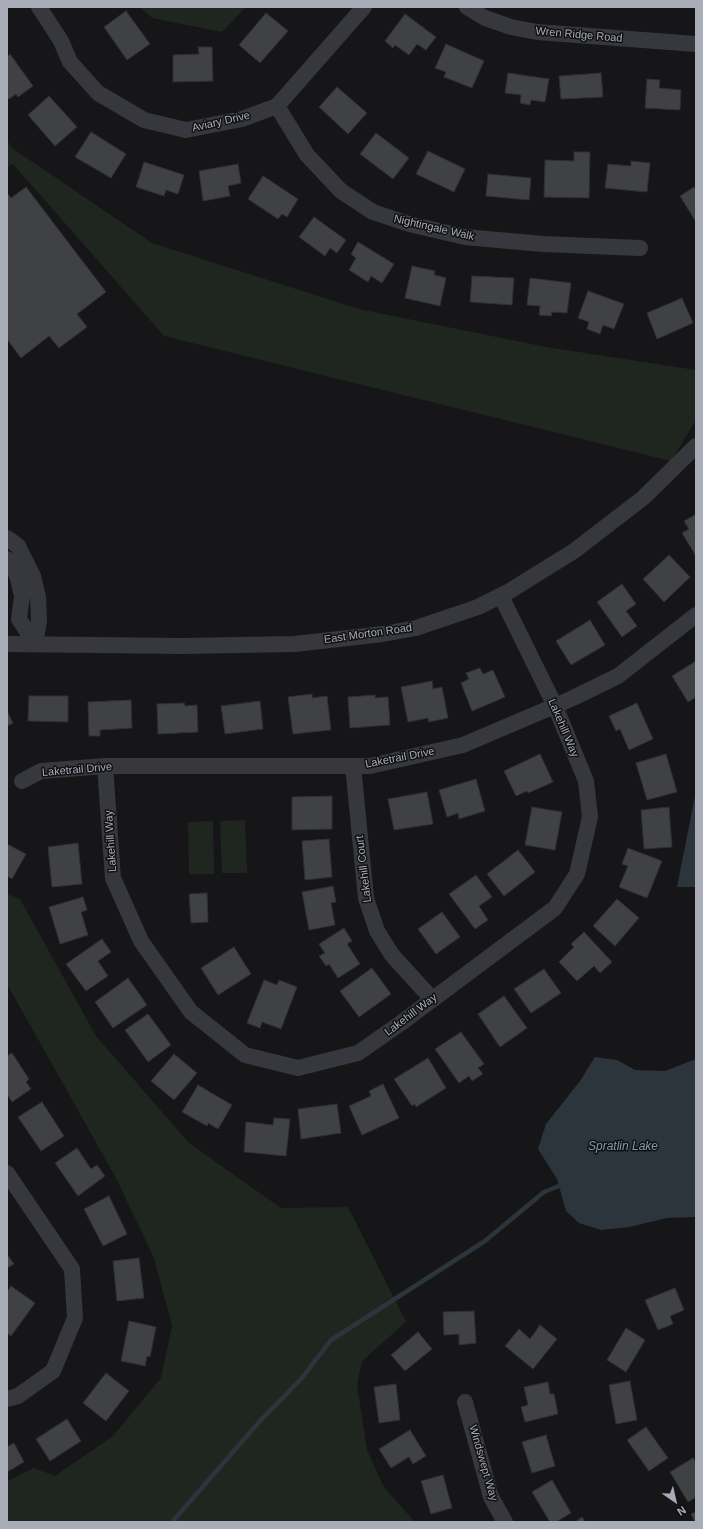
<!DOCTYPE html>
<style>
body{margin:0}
#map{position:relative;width:703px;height:1529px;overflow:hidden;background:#161618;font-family:Helvetica,sans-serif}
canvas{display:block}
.frame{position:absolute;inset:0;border:8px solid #a8adb8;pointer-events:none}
.north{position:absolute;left:655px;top:1481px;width:40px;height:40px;-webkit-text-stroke:3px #111113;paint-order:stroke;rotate:146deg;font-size:11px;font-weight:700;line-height:16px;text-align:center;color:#a8adb8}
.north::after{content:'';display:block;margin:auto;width:14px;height:18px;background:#a8adb8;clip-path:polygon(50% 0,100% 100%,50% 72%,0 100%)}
</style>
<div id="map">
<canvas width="703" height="1529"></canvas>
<div class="frame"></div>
<div class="north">N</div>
</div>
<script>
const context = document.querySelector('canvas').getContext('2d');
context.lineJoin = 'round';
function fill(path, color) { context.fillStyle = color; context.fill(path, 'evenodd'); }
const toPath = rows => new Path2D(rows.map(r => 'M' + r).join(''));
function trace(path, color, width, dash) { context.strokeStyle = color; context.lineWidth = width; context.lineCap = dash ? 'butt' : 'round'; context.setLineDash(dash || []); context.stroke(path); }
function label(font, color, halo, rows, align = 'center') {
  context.font = font + ' Helvetica,sans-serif'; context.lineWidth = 3; context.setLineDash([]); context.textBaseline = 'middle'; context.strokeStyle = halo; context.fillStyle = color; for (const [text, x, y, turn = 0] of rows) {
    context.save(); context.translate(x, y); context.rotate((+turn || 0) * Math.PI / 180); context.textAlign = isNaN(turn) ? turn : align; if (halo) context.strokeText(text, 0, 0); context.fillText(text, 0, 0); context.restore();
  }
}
const green = toPath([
 [140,7,246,7,222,32,152,18],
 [7,140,12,148,152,243,359,309,546,347,696,370,696,420,671,461,164,336,13,164,7,168],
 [245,820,247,873,222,873,220,821],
 [213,821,214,874,189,874,188,822],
 [7,894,20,899,96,1036,189,1143,281,1208,348,1207,406,1322,362,1361,357,1385,367,1450,384,1487,415,1522,7,1522,7,1481,34,1468,55,1476,113,1436,161,1378,172,1326,154,1258,116,1178,7,984]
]);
const water = toPath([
 [696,795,696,887,677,887,695,796],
 [595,1057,617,1060,635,1070,665,1071,696,1059,696,1217,667,1218,629,1227,601,1230,579,1223,566,1211,557,1179,538,1149,546,1124,580,1081]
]);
const stream = toPath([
 [172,1522,260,1421,302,1378,331,1340,485,1241,544,1192,559,1186]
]);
const building = toPath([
 [126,11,150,44,127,60,104,27,126,11],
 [266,13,288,31,260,63,239,45,266,13],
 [405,14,436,37,426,50,417,44,409,55,395,45,393,48,385,41,405,14],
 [446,44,484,61,472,88,444,77,446,72,435,68,446,44],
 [198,47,212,47,213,81,173,82,173,55,199,54,198,47],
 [10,54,33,86,18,97,16,94,9,99,7,97,7,57,10,54],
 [508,73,549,79,545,102,531,100,530,105,520,103,521,95,505,93,508,73],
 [601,73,603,97,561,99,559,76,601,73],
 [647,79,660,80,659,88,681,90,680,110,645,108,647,79],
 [337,87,367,113,348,134,319,107,337,87],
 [49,96,77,127,55,146,28,115,49,96],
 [91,132,126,154,111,178,75,157,91,132],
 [376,133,409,158,393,179,360,154,376,133],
 [428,151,465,169,454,192,416,174,428,151],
 [574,152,590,152,589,198,544,197,545,160,574,161,574,152],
 [631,161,650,163,647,192,605,188,608,164,631,166,631,161],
 [144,162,184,175,178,194,166,190,164,196,136,187,144,162],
 [238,164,241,183,228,186,230,196,203,201,199,171,238,164],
 [488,174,531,178,529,200,486,196,488,174],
 [263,176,298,199,287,217,282,214,278,219,248,199,263,176],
 [26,187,106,292,77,314,87,327,59,348,49,336,21,358,7,339,7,193,11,198,26,187],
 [694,187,696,190,696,222,680,196,694,187],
 [314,217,346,240,337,253,330,248,325,256,299,237,314,217],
 [358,242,394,264,382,283,371,276,368,282,349,270,356,258,351,254,358,242],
 [412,266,435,271,434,275,446,278,440,306,405,298,412,266],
 [472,276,514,278,512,305,470,302,472,276],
 [530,278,571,283,567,313,552,312,551,316,539,315,540,306,527,305,530,278],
 [588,291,624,304,614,329,603,325,600,334,587,329,589,322,578,318,588,291],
 [682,298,693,323,657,339,647,313,682,298],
 [695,515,696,517,696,556,682,533,689,529,684,521,695,515],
 [669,555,690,577,664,602,643,579,669,555],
 [622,584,636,604,626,611,637,626,622,637,597,602,622,584],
 [590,620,605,645,571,665,556,641,590,620],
 [696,661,696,697,688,702,672,676,696,661],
 [480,668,483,674,493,670,505,697,472,711,461,683,469,679,466,673,480,668],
 [432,681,433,689,442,687,448,718,429,722,428,718,408,722,401,687,432,681],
 [312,694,312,698,327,696,331,730,293,734,288,697,312,694],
 [375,695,375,698,388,697,390,725,350,728,348,697,375,695],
 [29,696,68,696,68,722,28,721,29,696],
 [131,700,132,728,100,730,100,736,89,736,88,702,131,700],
 [260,701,263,729,225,734,221,706,260,701],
 [184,703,185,706,197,705,198,732,158,734,157,704,184,703],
 [637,703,653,739,629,750,620,729,616,731,609,716,637,703],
 [7,711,13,723,7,726,7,711],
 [540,754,553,782,528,793,527,791,516,796,504,771,540,754],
 [666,754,677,792,647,800,636,763,666,754],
 [476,779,485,811,459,819,458,813,447,817,439,790,476,779],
 [427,792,433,824,394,830,388,799,427,792],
 [332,796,332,829,292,830,292,797,332,796],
 [532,807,562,812,555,850,525,845,532,807],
 [669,807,672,847,644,849,641,810,669,807],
 [329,839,332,877,305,880,302,841,329,839],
 [78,843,82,884,52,887,48,847,78,843],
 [7,844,26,854,12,879,7,876,7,844],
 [628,848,662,861,647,898,619,887,628,866,622,864,628,848],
 [518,850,535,872,504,896,487,874,518,850],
 [476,875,492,897,479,906,488,920,475,929,449,894,476,875],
 [333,886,336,902,331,903,335,925,309,930,302,892,333,886],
 [207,893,208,922,191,923,189,894,207,893],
 [83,897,87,910,81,912,88,935,60,944,49,907,83,897],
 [617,899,639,918,615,946,593,926,617,899],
 [442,912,460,937,436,954,418,929,442,912],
 [344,928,352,941,347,944,360,964,338,978,329,964,326,966,319,956,325,953,319,944,344,928],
 [584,932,612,962,600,973,594,966,577,981,559,962,574,947,571,944,584,932],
 [102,939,111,952,98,961,108,976,86,991,66,964,102,939],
 [234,947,251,974,218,995,201,968,234,947],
 [372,968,391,994,359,1017,340,991,372,968],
 [544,969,561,993,531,1013,514,989,544,969],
 [128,978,147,1005,113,1028,95,1002,128,978],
 [264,980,277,985,279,980,297,987,281,1029,262,1022,260,1028,247,1023,264,980],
 [504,996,527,1028,500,1047,478,1014,504,996],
 [148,1014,171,1045,148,1062,125,1030,148,1014],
 [461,1032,484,1064,478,1068,483,1074,472,1081,469,1076,459,1083,435,1049,461,1032],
 [12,1053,29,1079,26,1082,31,1089,12,1102,7,1094,7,1056,12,1053],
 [174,1054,197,1073,174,1100,151,1081,174,1054],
 [428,1058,446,1088,416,1107,415,1104,412,1106,394,1079,428,1058],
 [383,1084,399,1118,362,1135,349,1106,371,1096,369,1091,383,1084],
 [198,1085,232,1105,218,1129,208,1123,207,1126,182,1112,198,1085],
 [42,1102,64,1136,41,1151,18,1117,42,1102],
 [337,1104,341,1133,301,1139,298,1109,337,1104],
 [274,1118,290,1119,286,1156,244,1152,246,1122,273,1125,274,1118],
 [77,1148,91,1169,97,1165,105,1176,78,1196,55,1163,77,1148],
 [109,1196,127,1234,103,1246,84,1209,109,1196],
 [7,1254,14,1264,7,1268,7,1254],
 [139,1258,144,1298,117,1301,113,1261,139,1258],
 [11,1286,35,1303,11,1336,7,1333,7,1292,11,1286],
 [675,1288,684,1310,670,1316,673,1324,658,1330,645,1300,675,1288],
 [474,1311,476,1343,459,1345,459,1334,444,1335,443,1312,474,1311],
 [129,1321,156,1327,150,1357,147,1356,145,1366,121,1361,129,1321],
 [540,1325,557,1339,533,1369,505,1346,519,1329,530,1339,540,1325],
 [626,1328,645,1340,626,1372,607,1360,626,1328],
 [418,1332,432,1349,405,1371,391,1355,418,1332],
 [106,1373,129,1391,106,1421,83,1403,106,1373],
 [630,1381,637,1420,616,1424,609,1385,630,1381],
 [548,1382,550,1394,554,1394,558,1414,525,1422,521,1407,528,1405,524,1387,548,1382],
 [396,1384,400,1420,379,1423,374,1387,396,1384],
 [67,1419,81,1441,50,1461,36,1439,67,1419],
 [646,1427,668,1458,649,1471,627,1440,646,1427],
 [410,1430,426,1456,413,1464,409,1457,391,1468,379,1449,410,1430],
 [546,1435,555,1466,532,1473,522,1442,546,1435],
 [14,1443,24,1462,7,1472,7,1447,14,1443],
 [693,1458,696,1463,696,1497,688,1502,670,1472,693,1458],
 [443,1475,452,1508,431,1514,421,1481,443,1475],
 [552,1480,571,1513,556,1522,550,1522,532,1492,552,1480],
 [696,1512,696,1522,695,1522,691,1514,696,1512],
 [582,1517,585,1522,575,1522,582,1517]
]);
const minor = toPath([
 [39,7,61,41,70,62,98,93,144,120,186,130,242,119,277,106,364,7],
 [467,7,485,18,511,27,537,32,696,44],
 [277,106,307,155,341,191,373,212,409,224,465,237,543,244,640,248],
 [7,538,18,546,33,576,38,597,39,621,35,644],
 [7,559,17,575,22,596,19,619,35,644],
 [7,644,182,646,295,644,383,634,416,628,478,607,508,592,574,551,643,498,696,446],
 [105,766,113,878,141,941,191,1012,245,1055,298,1068,358,1053,401,1023,555,908,577,874,590,817,586,781,555,706,501,596],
 [353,766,366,898,377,931,392,955,432,999],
 [22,781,41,771,105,766,370,766,463,745,571,699,618,676,696,615],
 [7,1173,72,1269,75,1318,53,1371,18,1396,7,1399],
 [465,1402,491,1497,505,1522]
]);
const streetNames = [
 ["Wren Ridge Road",579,35,5],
 ["Aviary Drive",221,122,-13],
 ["Nightingale Walk",434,228,13],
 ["East Morton Road",368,634,-8],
 ["Lakehill Way",563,728,67],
 ["Laketrail Drive",400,758,-11],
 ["Laketrail Drive",77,770,-5],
 ["Lakehill Way",111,841,-94],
 ["Lakehill Court",364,869,-97],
 ["Lakehill Way",411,1015,-37],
 ["Windswept Way",483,1463,74]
];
const waterNames = [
 ["Spratlin Lake",623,1147]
];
fill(green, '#1e261f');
fill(water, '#2c353c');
trace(stream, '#2c353c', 4.5);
fill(building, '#404145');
trace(building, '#303034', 1);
trace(minor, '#37383d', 16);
label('11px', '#a8adb8', '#111113', streetNames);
label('italic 12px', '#7f9bb3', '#111113', waterNames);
</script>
